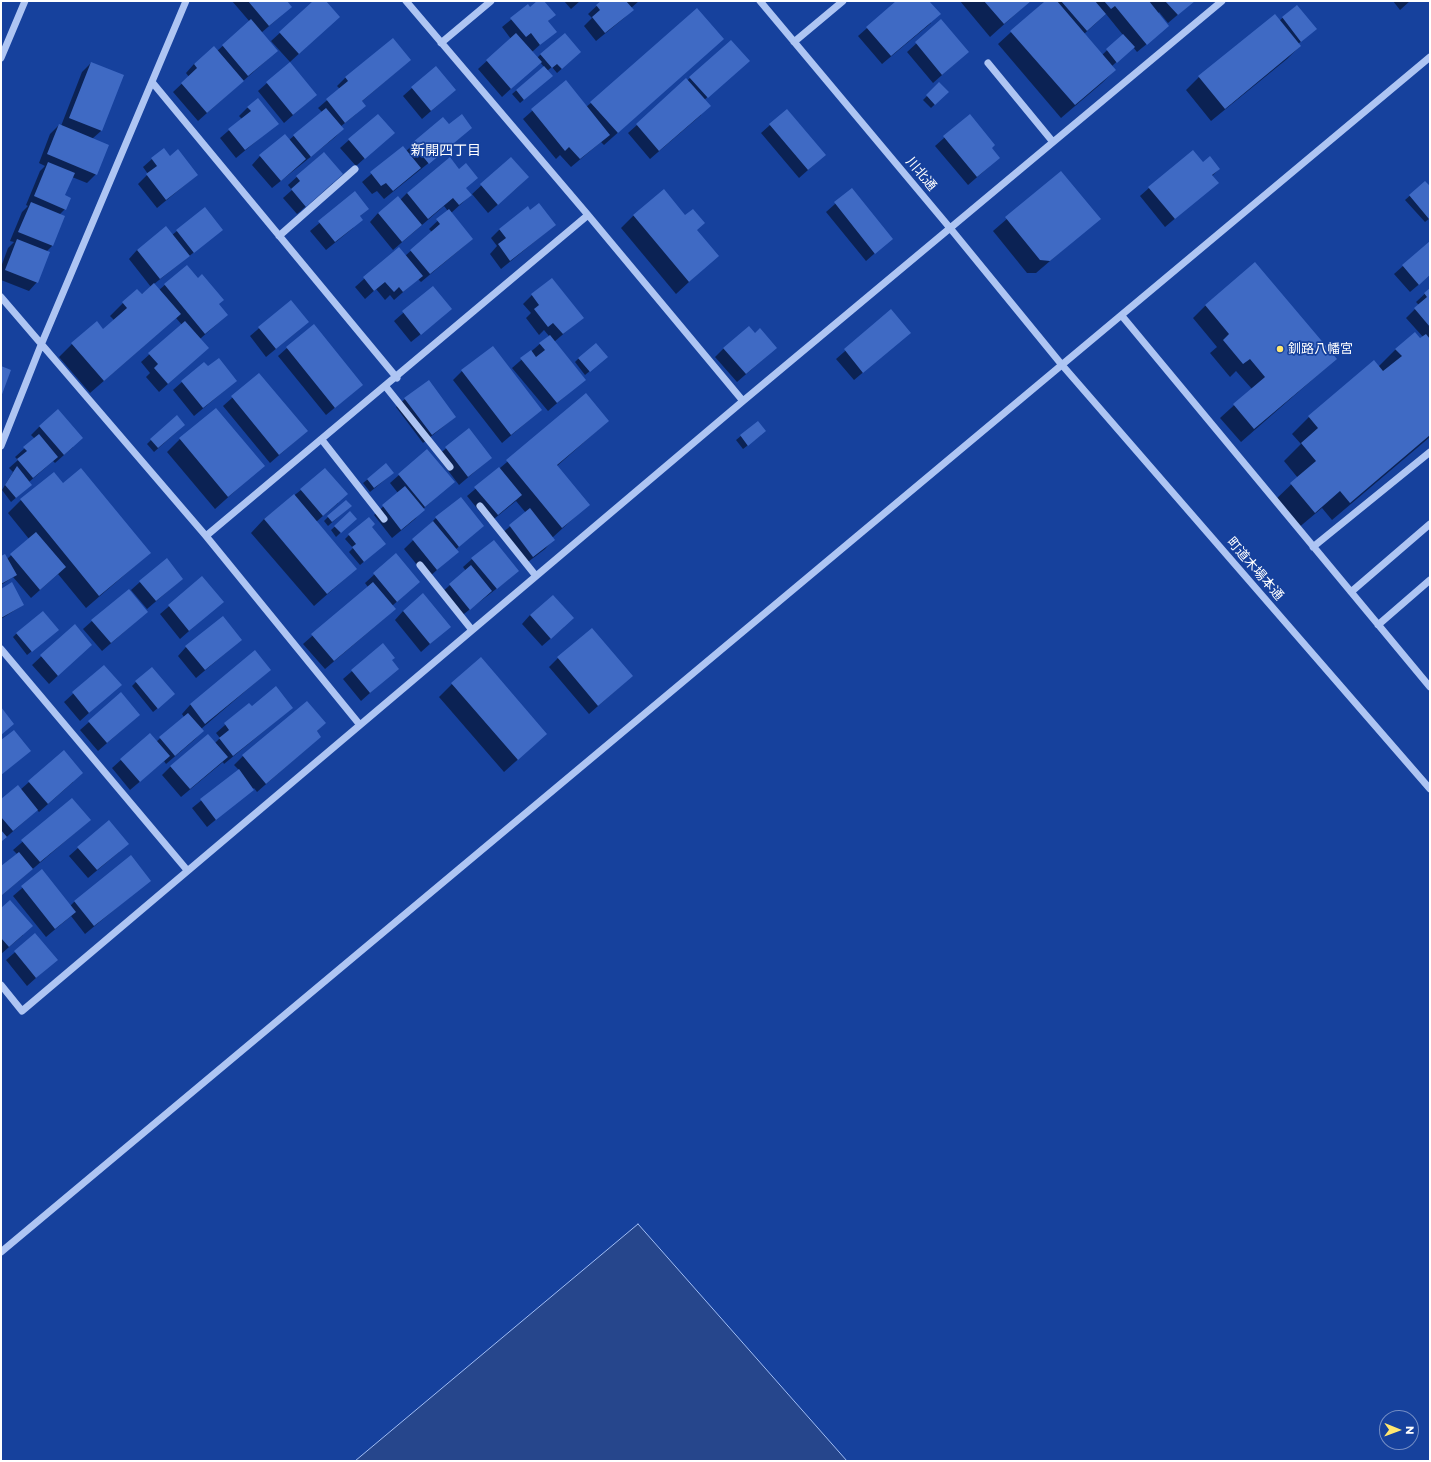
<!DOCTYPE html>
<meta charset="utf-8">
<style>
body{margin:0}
#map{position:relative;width:1431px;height:1462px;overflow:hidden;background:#16419d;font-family:Montserrat,sans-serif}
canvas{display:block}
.frame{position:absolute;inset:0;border:2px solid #fff;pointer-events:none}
.north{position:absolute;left:1379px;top:1410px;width:40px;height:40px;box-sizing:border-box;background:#16419d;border:1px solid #738dc4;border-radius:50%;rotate:91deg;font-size:11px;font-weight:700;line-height:16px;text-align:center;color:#fff}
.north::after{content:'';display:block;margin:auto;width:14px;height:18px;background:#ffe770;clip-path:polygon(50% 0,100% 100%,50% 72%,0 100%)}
</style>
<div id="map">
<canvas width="1431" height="1462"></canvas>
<div class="frame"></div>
<div class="north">N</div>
</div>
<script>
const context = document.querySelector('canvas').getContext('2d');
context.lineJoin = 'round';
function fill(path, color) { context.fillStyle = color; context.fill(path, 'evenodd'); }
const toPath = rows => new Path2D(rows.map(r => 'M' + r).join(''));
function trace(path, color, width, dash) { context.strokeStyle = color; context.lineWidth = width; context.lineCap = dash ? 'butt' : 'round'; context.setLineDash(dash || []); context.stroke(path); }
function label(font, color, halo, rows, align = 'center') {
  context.font = font + ' Montserrat,"Noto Sans JP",sans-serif'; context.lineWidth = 3.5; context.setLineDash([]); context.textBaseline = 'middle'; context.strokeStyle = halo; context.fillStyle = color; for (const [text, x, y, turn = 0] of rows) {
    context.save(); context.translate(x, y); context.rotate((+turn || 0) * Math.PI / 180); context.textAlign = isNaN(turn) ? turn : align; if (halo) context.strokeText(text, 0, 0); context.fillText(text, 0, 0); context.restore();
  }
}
const water = toPath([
 [638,1224,847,1461,355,1461,638,1224]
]);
const shadow = toPath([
 [232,1,285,1,282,15,261,33,268,59,198,121,173,92,189,77,186,73,194,64,217,51,250,22],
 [315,1,325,1,330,25,290,62,271,41],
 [539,1,543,1,554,15,547,22,555,31,532,52,537,58,541,54,576,56,557,73,552,67,547,71,547,80,520,103,512,94,544,67,540,62,502,97,478,69,511,39,502,27,528,6,530,8],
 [564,1,580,1,571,9],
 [602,1,639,1,631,8,632,10,624,18,596,41,584,26,592,18,588,14],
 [898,1,928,1,931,23,882,64,858,36],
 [960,1,1030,1,990,37],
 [1045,1,1194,1,1168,23,1159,12,1158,14,1159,34,1137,52,1133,47,1112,66,1115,70,1102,83,1061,118,998,44],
 [1106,14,1123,35,1102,55,1084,34],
 [1393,1,1410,1,1400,10],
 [1296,6,1311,33,1298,44,1300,46,1287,59,1211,121,1186,90,1199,77,1279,21],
 [941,21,959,60,933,83,907,52],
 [723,39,604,145,601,142,571,167,560,155,556,159,523,119,565,82,586,107,591,103],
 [410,60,361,102,356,114,340,127,343,129,334,138,272,188,252,165,260,156,289,140,322,112,318,108,340,89,337,86,346,77],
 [91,63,122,76,101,131,92,139,96,174,87,183,72,177,64,196,65,209,59,215,64,217,52,246,46,252,37,282,29,291,1,280,1,267,8,248,14,242,10,241,22,212,28,206,26,205,40,171,45,166,39,163,50,134,59,125,61,126,82,72],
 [740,69,704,100,701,115,650,159,628,133,690,78],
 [267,83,316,95,284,123,258,91],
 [939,84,948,92,931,108,923,100],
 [412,88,455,90,422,119,403,96],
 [248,107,277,124,236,158,220,138,242,119,239,116],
 [787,110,825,155,799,178,761,133],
 [970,115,990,166,968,185,935,146],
 [443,119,462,136,384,199,377,191,372,194,362,182,403,147,406,151],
 [393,133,356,166,340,148,349,140],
 [323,153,333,183,297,214,283,198,292,190,288,185],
 [170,157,197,175,157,208,138,184,148,174,143,167,152,159],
 [511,158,528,177,519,186,488,213,472,194,451,213,472,239,463,247,421,282,418,279,394,300,390,295,385,300,376,289,365,299,355,287,399,248,405,256,432,232,429,229,448,211,444,206,393,250,370,222,378,213,400,200,407,193,465,188,471,195],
 [1203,163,1219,169,1212,176,1217,183,1165,227,1140,196,1149,188],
 [1061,172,1099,219,1036,273,1027,273,993,231],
 [1425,182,1430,188,1430,218,1425,222,1405,200],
 [852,189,891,239,866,261,826,212],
 [355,193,368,209,359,217,353,228,326,250,310,231],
 [530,211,555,225,501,269,490,254,497,246,491,238,500,229],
 [634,215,685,216,717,256,676,294,621,228],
 [222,230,154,284,159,290,187,266,227,315,200,339,208,348,159,392,146,377,150,373,141,362,182,325,176,318,90,393,59,357,72,344,103,330,114,320,110,316,123,303,141,295,151,287,129,259,137,250,172,235,177,231],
 [1430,242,1430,275,1410,292,1394,274],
 [433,287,442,317,411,342,394,321],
 [1430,289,1430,437,1332,520,1322,508,1297,529,1274,501,1298,478,1284,461,1301,444,1292,434,1309,417,1378,367,1396,349,1423,337,1406,318,1419,305,1416,302],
 [532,295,582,318,554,342,584,380,548,411,512,368,549,336,544,330,539,335,526,318,531,313,523,304],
 [291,301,299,330,266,357,250,336],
 [1206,305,1336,359,1241,442,1220,418,1252,389,1236,371,1230,377,1210,353,1217,347,1193,318],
 [891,311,910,333,854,380,836,359],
 [287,348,362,385,326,415,278,356],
 [724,348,767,356,737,382,715,357],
 [579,358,602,361,585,375,575,362],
 [208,368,236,381,194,416,173,390,182,382],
 [462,371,541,410,502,443,453,380],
 [259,374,307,431,270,463,223,406],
 [586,395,608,421,557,466,588,505,552,538,553,540,545,549,524,565,501,534,526,513,516,501,489,523,467,496],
 [405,399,455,417,423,443,396,407],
 [758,422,761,435,743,449,736,440],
 [40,426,73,447,55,463,53,461,29,482,31,485,11,502,2,490,13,472,9,468,18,460,15,457,35,439,31,435],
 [180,429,154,452,147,444,151,440],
 [469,429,491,458,459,485,437,456],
 [180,439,263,466,215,509,167,452],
 [386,465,393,473,370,492,363,483],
 [399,475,453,482,423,509,415,519,392,538,374,515,398,493,390,483],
 [62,484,150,553,86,608,58,574,31,598,13,577,1,585,1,557,7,559,29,539,8,513,21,500],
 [301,490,338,503,316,522,356,569,314,606,251,533,264,519],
 [346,510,328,526,324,521,328,517],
 [350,513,355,519,336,537,331,530],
 [436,518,483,526,455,550,457,552,428,578,404,549],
 [349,535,380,548,360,565,349,552,353,548,345,539],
 [396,555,419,582,392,606,386,617,325,669,303,644,368,587,365,583],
 [472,559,509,579,460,617,441,593,466,571,463,567],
 [202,578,222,602,180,639,160,614],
 [182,579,147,609,131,590,140,582],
 [1,590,23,605,1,619],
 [403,611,450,626,421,652,395,620],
 [147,612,102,651,83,629,92,621],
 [530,615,564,627,542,646,522,624],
 [74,626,82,653,49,684,32,665],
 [17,633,53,634,27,655,13,637],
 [241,640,196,678,178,656,186,647],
 [383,644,391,661,398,668,361,701,343,679],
 [255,652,270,670,201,729,203,731,194,740,166,764,164,761,130,790,112,768,150,734,156,742,184,717,182,714,190,705],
 [558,658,623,684,589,714,549,667],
 [104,666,120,685,80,721,64,702],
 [136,682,170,698,153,712,132,686],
 [452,684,546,734,504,772,439,697],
 [121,694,139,715,98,751,80,730],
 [307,702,325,723,316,732,320,737,257,792,254,788,207,827,192,808,239,770,234,765,243,756],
 [249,704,252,708,292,708,224,764,223,762,181,797,162,775,171,766,215,743,220,738,216,733],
 [63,752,73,782,39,812,37,810,1,842,1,801,20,790],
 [72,799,90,820,1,896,1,867,17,854,13,850],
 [78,848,119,852,88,878,69,856],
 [42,871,70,906,75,901,149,881,85,934,71,916,46,937,13,896],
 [1,909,23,935,1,954],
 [35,935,56,960,27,986,6,960]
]);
const building = toPath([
 [248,1,287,1,292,7,269,26],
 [313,1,326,1,340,17,299,54,279,32],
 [537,1,544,1,556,15,548,21,557,32,540,45,531,33,526,37,510,18,528,4,530,7],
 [601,1,626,1,634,10,605,33,592,17,600,10,596,5],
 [896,1,929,1,941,14,891,56,866,27],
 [984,1,1031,1,1004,24],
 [1045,1,1057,1,1116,70,1075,105,1010,31],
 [1061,1,1095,1,1106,14,1087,31],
 [1104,1,1149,1,1169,26,1147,45,1115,6,1111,9],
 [1165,1,1195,1,1178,15],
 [1297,5,1317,29,1301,42,1282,17],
 [697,8,724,39,618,133,590,102],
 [1275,14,1301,46,1225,109,1198,76],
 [251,19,278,51,248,76,222,45],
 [941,19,969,52,942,75,915,42],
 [516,33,542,62,511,89,486,60],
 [565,33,581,52,562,69,557,64,552,68,540,54],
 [1123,34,1135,47,1117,63,1106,49],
 [393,38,411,60,362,101,366,106,345,123,326,99,348,81,345,77],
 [731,40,750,61,708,98,689,77],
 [214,46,244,81,207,113,181,83,197,68,194,64],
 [91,62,124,75,102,131,69,118],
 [290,62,317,95,293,115,266,82],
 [436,66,456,90,431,111,411,87],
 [544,66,553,76,524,100,516,90],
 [686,78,711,106,659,151,636,124],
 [566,80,610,135,580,159,569,147,565,151,531,109],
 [939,82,949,92,935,105,926,95],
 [258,98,279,124,245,150,228,129,251,111,247,107],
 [326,108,344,129,311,157,293,135],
 [787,109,826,155,808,170,769,124],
 [378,114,395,133,365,159,348,139],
 [462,114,472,128,429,164,412,143,443,117,449,124],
 [970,114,995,145,992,148,1000,158,977,177,943,136],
 [59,124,109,145,97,175,47,154],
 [285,134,306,159,281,181,259,155],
 [403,146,421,168,393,191,386,183,381,186,370,172],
 [164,148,170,156,178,149,198,175,166,200,146,174,157,166,151,158],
 [1193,150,1203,162,1210,156,1220,169,1212,175,1219,183,1175,219,1148,187],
 [324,152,343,174,306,207,291,189,300,181,296,176],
 [450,157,459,169,466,163,478,178,466,188,472,195,459,205,453,198,428,219,407,193],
 [511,157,529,177,498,205,480,184],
 [48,162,75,173,65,195,71,198,66,210,34,196],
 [1061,171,1101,219,1050,261,1040,260,1005,217],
 [1425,181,1430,186,1429,219,1409,195],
 [852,188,893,239,875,254,834,202],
 [664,189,685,215,693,209,705,223,697,230,719,256,689,282,633,215],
 [355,191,369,209,360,216,363,220,335,242,318,221],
 [398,196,422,225,402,242,378,213],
 [31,202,65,216,53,246,18,232],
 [539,203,556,225,510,261,498,244,506,238,499,229,528,206,530,210],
 [205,207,223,230,194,253,176,230],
 [449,209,473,239,430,274,410,250,440,224,436,219],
 [166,226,190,256,160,279,137,250],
 [17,239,50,252,38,283,5,270],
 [1430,241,1430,275,1419,285,1402,265],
 [399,247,423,276,403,292,399,287,394,292,385,282,374,291,363,277],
 [1255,262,1337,359,1254,429,1233,404,1265,377,1250,359,1243,364,1223,340,1229,334,1205,305],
 [187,265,198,278,202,274,224,300,219,304,228,315,205,334,164,284],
 [552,278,584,318,563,334,553,323,548,327,534,309,539,305,531,294],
 [154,283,181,314,104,381,71,343,97,321,103,329,127,308,122,302,137,289,142,294],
 [433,286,452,309,421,335,402,311],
 [1430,288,1430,327,1414,308,1427,297,1424,293],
 [291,300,309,322,276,349,258,327],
 [891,309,911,333,863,373,844,349],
 [185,321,209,348,168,384,154,368,158,364,148,353],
 [314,324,363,385,335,408,286,347],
 [749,326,755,333,760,328,777,348,746,374,723,348],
 [1415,332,1420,338,1426,334,1430,339,1430,435,1350,503,1340,491,1315,513,1290,483,1316,461,1301,443,1318,428,1308,416,1374,360,1383,371,1402,356,1395,349],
 [550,335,586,380,557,403,520,358,531,350,536,357,545,350,539,343],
 [596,343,608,357,590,372,578,358],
 [493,346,542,410,511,435,461,370],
 [219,358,237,381,203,408,181,381,204,362,208,366],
 [1,366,11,370,1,397],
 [259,373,308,431,279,455,231,396],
 [429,380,456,417,432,435,404,398],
 [586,393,609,421,557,465,590,505,562,528,506,460],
 [216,408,265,466,228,497,179,438],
 [58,409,83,438,64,455,39,426],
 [177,415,185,425,158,448,150,439],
 [758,421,766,431,748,446,740,435],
 [469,428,492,458,468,477,445,447],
 [39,434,58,457,33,478,17,459,27,451,23,447],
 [427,449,455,482,425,507,398,474],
 [386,463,394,473,374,488,367,479],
 [17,466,32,485,16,498,5,485],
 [499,467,522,495,498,515,474,487],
 [81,468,151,553,99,596,20,499,54,472,63,483],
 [325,468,348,494,323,516,300,489],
 [405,486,425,510,401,530,382,505],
 [294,494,357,569,327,594,264,519],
 [461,497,484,526,459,547,435,517],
 [346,500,352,506,332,522,327,516],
 [530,508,555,540,533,557,509,525],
 [350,511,357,519,341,533,334,526],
 [369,517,375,524,372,527,386,544,364,562,352,547,356,544,348,534],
 [433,521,459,552,437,570,412,539],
 [36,532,66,567,40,590,10,554],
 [494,540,519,571,497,589,471,558],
 [396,553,420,582,397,602,373,573],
 [5,554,17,575,1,584,1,556],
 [167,558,183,579,156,601,139,581],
 [471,565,492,591,470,610,449,584],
 [202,576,224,602,189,631,168,605],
 [12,582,24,605,1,618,1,589],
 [373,582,396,609,334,661,311,634],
 [129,589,148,612,111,643,91,620],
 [423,593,451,627,430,644,403,611],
 [553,595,574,618,551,639,530,615],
 [43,611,59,630,32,652,16,633],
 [223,616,242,640,205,670,185,646],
 [75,624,92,645,58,676,40,655],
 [592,628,633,676,598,706,557,657],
 [383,643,395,658,392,660,399,669,370,693,351,670],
 [255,650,271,670,205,724,190,704],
 [481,657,547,734,518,760,451,683],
 [104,665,122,685,89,713,72,692],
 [152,667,175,694,158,709,135,681],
 [276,686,293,708,233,756,219,738,229,730,224,723,249,703,252,706],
 [121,692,140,715,107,743,88,721],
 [307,701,326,723,317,731,321,737,266,784,242,755],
 [1,707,14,724,1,735],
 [188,713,204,731,175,756,159,737],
 [14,730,31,751,1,775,1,740],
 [150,733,170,756,140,782,120,759],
 [208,734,228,757,190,789,170,766],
 [64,750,83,773,48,804,28,781],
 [239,769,254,790,216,820,200,799],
 [18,785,38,810,13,831,1,817,1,799],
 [72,798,91,820,40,862,21,840],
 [109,820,129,844,97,870,77,847],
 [1,830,7,837,1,842],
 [19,852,33,869,1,896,1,866],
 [131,855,151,881,94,926,74,901],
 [42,869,76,912,55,929,21,886],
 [10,900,33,926,9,947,1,938,1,908],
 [35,933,58,960,36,978,14,951]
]);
const minor = toPath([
 [406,1,588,215,743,401],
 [760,1,950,228,1062,365,1430,789],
 [794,42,843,1],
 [441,43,491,1],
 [1,58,25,1],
 [988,63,1053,142],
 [152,82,397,378],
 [279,236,355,169],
 [1,297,206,536,360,725],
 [1122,316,1430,687],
 [386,387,450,467],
 [322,440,384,519],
 [1,446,41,345,186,1],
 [480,506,536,576],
 [206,536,588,215],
 [1313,547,1430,452],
 [420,565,472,630],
 [1351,592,1430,524],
 [1378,625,1430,580],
 [1,649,187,870],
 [1,985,22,1011,743,401,1222,1],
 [1,1252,1430,57]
]);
const markers = [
 [1280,349,4,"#ffe770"]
];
const streetNames = [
 ["川北通",921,174,50],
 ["町道木場本通",1255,569,49]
];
const poiNames = [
 ["釧路八幡宮",1288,349]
];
const neighbourhoodNames = [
 ["新開四丁目",446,151]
];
fill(water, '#26468c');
trace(water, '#a0bdf5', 1);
fill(shadow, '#0007');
fill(building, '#3f6ac4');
trace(minor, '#aec5f3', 7);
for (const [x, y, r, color] of markers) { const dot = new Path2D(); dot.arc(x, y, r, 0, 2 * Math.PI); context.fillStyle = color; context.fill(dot); trace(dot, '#16419d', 1.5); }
label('13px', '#fff', '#16419d', streetNames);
label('13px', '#fff', '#16419d', poiNames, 'left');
label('14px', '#fff', '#16419d', neighbourhoodNames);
</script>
